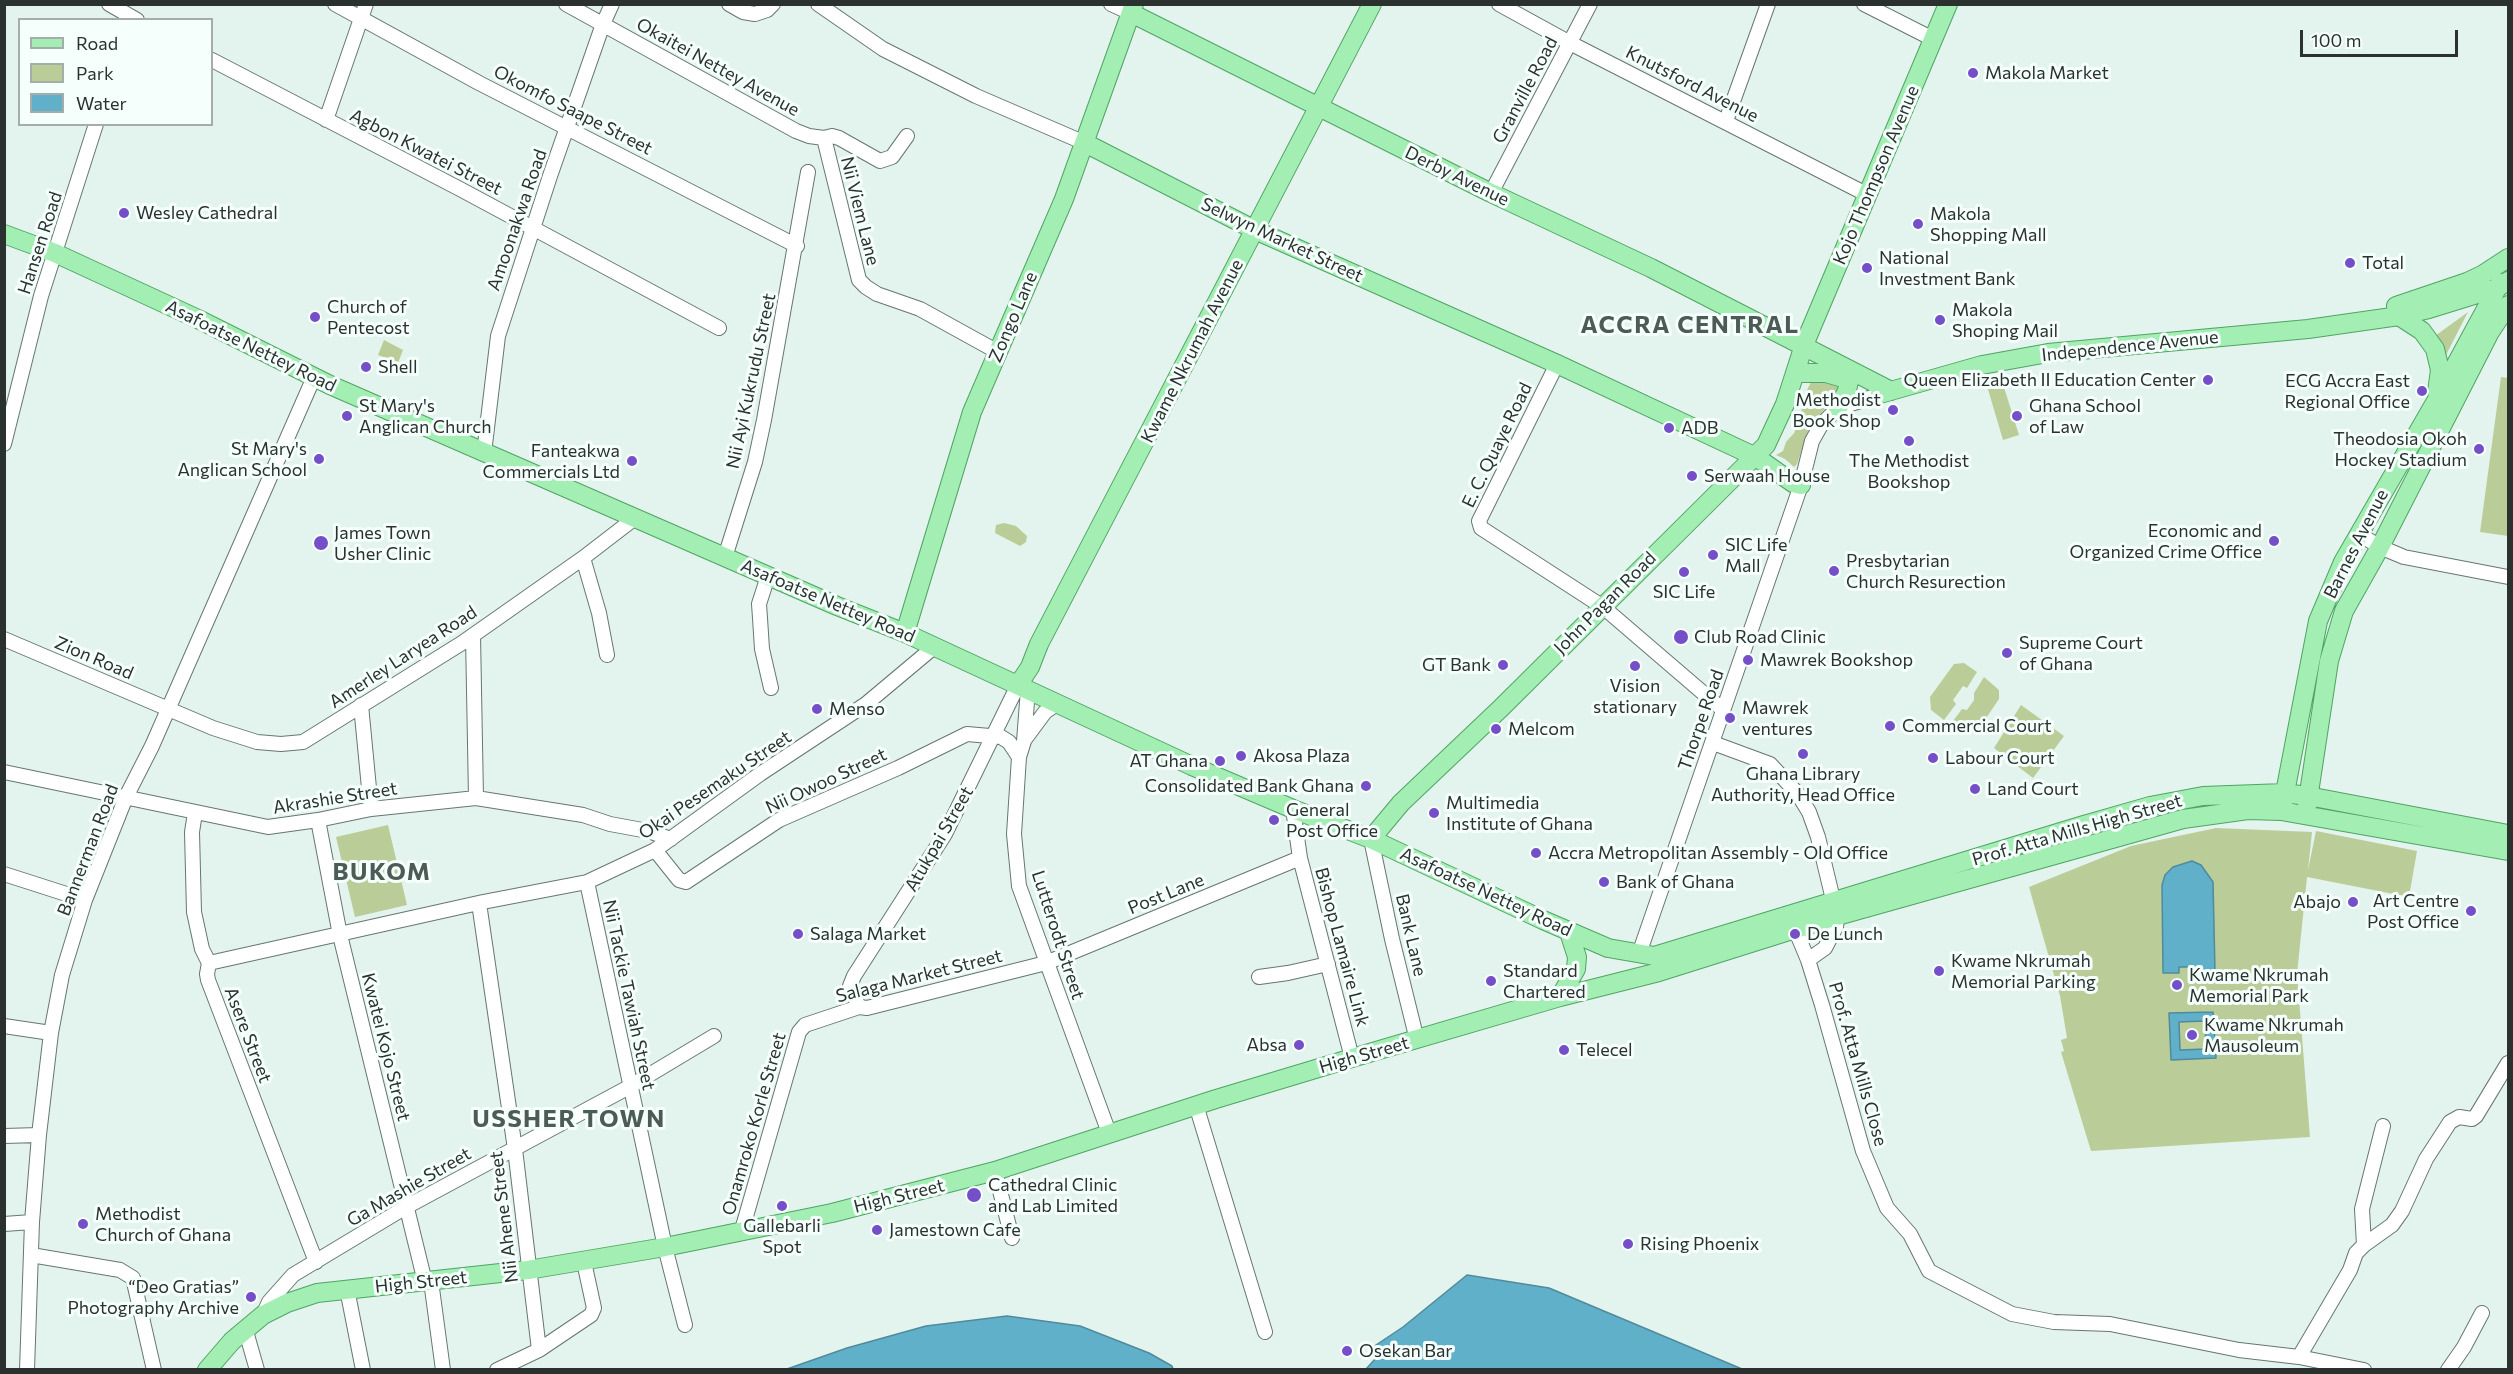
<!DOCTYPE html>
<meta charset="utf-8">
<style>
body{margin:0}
#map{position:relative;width:2513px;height:1374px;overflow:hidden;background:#e3f3ed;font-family:Commissioner,sans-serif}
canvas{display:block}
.frame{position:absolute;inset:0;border:6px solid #2b312f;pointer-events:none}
.legend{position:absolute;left:18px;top:18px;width:195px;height:108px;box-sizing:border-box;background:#f5fffb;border:2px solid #a4ada9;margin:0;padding:8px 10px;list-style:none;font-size:18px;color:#2b312f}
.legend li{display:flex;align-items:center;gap:12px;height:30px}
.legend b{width:30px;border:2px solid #a4ada9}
.scale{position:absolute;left:2300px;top:30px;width:158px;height:27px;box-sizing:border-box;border:3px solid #2b312f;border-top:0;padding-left:8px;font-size:18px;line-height:21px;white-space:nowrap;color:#2b312f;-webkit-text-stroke:4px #f5fffb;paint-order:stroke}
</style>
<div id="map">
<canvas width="2513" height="1374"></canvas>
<div class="frame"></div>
<ul class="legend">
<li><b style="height:8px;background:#a2eeb3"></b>Road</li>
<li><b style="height:16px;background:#bacd99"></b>Park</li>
<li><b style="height:16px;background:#60b0ca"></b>Water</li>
</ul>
<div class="scale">100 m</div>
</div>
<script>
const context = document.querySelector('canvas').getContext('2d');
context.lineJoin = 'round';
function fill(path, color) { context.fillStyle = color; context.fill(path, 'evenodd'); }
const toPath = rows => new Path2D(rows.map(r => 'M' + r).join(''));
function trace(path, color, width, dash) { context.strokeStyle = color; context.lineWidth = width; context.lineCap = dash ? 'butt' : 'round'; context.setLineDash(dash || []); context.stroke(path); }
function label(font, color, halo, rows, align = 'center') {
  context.font = font + ' Commissioner,sans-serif'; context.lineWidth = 6; context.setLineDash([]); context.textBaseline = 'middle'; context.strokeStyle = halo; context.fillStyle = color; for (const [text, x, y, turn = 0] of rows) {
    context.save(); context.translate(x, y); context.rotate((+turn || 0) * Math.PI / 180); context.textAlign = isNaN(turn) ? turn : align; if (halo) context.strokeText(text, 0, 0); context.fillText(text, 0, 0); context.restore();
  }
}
const green = toPath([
 [2468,312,2444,359,2435,336],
 [384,340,403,350,398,363,378,355],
 [2501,377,2508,378,2508,536,2480,532],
 [1813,378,1827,383,1833,380,1843,386,1837,397,1811,423,1797,464,1794,467,1785,459,1776,455,1783,451,1786,442,1795,432,1794,426,1802,409,1804,396],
 [2002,381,2019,435,2003,440,1987,386],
 [1004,523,1016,526,1027,536,1026,542,1020,546,995,533,996,525],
 [1964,663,1977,672,1967,688,1963,686,1953,700,1956,704,1944,720,1931,710,1930,697,1954,664],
 [1984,677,1999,690,1999,699,1978,730,1968,735,1958,732,1950,725,1962,709,1967,710,1974,700,1974,693],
 [2021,705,2064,736,2033,778,1994,748],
 [388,825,407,905,355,917,336,837],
 [2216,828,2312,832,2308,870,2316,831,2417,851,2409,897,2307,877,2297,974,2310,1137,2091,1151,2061,1052,2064,1051,2061,1040,2067,1038,2060,996,2029,887,2131,846]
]);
const water = toPath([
 [2192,861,2201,865,2213,882,2215,972,2202,972,2201,967,2179,967,2179,973,2163,973,2162,885,2165,875,2173,867,2192,861],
 [2213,1012,2216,1058,2171,1060,2169,1013,2213,1012],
 [2205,1021,2206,1049,2180,1050,2179,1022,2205,1021],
 [1467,1275,1549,1288,1742,1369,1366,1369,1376,1358,1373,1347,1403,1327,1467,1275],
 [1007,1316,1080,1326,1149,1353,1172,1366,1173,1369,787,1369,847,1348,926,1326,1007,1316]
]);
const minor = toPath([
 [109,4,137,20],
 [335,4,479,83,797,246],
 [566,4,796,131,809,136,824,138,832,136,839,138,880,161,892,157,907,136],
 [729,4,743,12,755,14,767,10,773,4],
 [818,4,883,49,976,96,1085,143],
 [1111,4,1131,13],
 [1499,4,1570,43,1868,195],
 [1864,4,1933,39],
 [212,60,460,189,719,328],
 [326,120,366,4],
 [1726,121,1768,4],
 [824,138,859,280,866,287,877,294,920,309,998,352],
 [1491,193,1590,4],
 [1557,364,1479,521,1481,528,1603,607,1723,710],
 [4,444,41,296,96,124],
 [484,453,498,336,550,176,603,24,612,4],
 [2359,534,2380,547,2404,557,2508,577],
 [725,557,755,462,764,420,808,172],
 [583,558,599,613,607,655],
 [768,576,759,604,760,618,762,649,771,688],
 [473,635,476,798],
 [4,639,213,728,257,742,281,744,303,742,462,643,583,558,635,518],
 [1028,689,1024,741,1019,757,1014,834,1019,886,1109,1133],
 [361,705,371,809],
 [1025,739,1045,712,1058,703],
 [1713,743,1770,764,1798,794,1809,812,1818,837,1837,916,1836,927,1825,948,1808,960],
 [4,772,268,827,318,820,371,809,476,798,583,815,610,824,648,831,671,839],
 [1293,809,1300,858,1352,1058],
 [195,813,192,832,194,912,202,949,209,963,207,974,208,980,316,1262],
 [318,820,340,935,425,1282],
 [1371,839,1392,939,1417,1040],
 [655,850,679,880,686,882,779,820,898,768,967,734,1001,737,1009,742,1019,757],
 [4,874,85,900],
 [587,882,665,1247,685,1325],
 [479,903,515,1149,539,1350],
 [1795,929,1808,960,1822,1005,1863,1151,1887,1208,1910,1234,1929,1271,2012,1314,2054,1322,2110,1324,2239,1350,2299,1357,2364,1370],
 [1639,954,1801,485,1812,441,1821,425,1838,408,1879,395],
 [209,963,483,902,587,882,655,850,760,774,866,704,934,647],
 [1259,977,1288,973,1328,964],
 [859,1007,850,986,854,976,945,834,1018,685],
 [4,1026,51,1033],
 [1196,1105,1265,1332],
 [4,1136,39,1135],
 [995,1171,1012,1238],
 [4,1224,32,1222],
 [742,1230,799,1032,805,1025,859,1007,867,1008,1046,963,1300,858],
 [2364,1245,2362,1209,2383,1126],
 [31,1255,120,1270,133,1278,154,1370],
 [431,1281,443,1370],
 [347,1289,363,1370],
 [263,1315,269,1302,293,1275,406,1207,629,1087,714,1036],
 [245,1328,257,1370],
 [2299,1357,2350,1270,2356,1253,2364,1245,2392,1225,2402,1211,2426,1159,2450,1122,2459,1117,2472,1119,2476,1116,2508,1063],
 [27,1370,32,1222,39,1135,51,1033,62,975,85,900,126,797,152,746,314,377],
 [497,1370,539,1350,591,1315,594,1308,584,1262],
 [2448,1370,2464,1347,2482,1313]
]);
const major = toPath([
 [1131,13,1491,193,1651,268,1891,391],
 [1085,143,1255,230,1557,364,1756,457,1793,483,1801,485],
 [4,234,55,253,198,319,330,385,837,606,905,633,1192,766,1293,809,1371,839,1543,920,1608,948,1654,956,2080,826,2150,806,2203,796,2284,793,2308,796,2508,834],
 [2396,306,2467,282,2482,275,2508,258],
 [2399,316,2422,331,2435,349,2440,370,2437,392],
 [1796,373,1826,373,1850,380],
 [1880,394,1982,365,2048,353,2308,329,2399,316,2429,309,2497,288,2508,281],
 [1838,408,1847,391,1849,380],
 [905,633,972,412,1064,199,1134,4],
 [1018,685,1030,667,1039,644,1372,4],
 [2283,803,2318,621,2343,562,2436,401,2500,283],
 [2307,806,2329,661,2344,611,2380,547,2490,332,2508,305],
 [1371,839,1401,803,1501,708,1766,445,1785,404,1804,345,1948,4],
 [1560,997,1576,969,1577,957,1569,932],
 [207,1370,232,1341,263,1315,287,1303,317,1293,528,1270,665,1247,832,1213,995,1171,1216,1099,1352,1058,1560,997,1659,972,1837,916,2183,819,2248,810,2281,811,2508,851]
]);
const markers = [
 [1973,73,6,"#754fc8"],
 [124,213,6,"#754fc8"],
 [1918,224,6,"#754fc8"],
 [2350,263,6,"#754fc8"],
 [1867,268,6,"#754fc8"],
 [315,317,6,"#754fc8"],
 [1940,320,6,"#754fc8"],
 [366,367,6,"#754fc8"],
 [2208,380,6,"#754fc8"],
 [2422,391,6,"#754fc8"],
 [1893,410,6,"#754fc8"],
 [347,416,6,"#754fc8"],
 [2017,416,6,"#754fc8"],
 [1669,428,6,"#754fc8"],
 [1909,441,6,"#754fc8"],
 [2479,449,6,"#754fc8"],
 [319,459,6,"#754fc8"],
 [632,461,6,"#754fc8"],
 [1692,476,6,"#754fc8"],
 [2274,541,6,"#754fc8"],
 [321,543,8,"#754fc8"],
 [1713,555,6,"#754fc8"],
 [1834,571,6,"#754fc8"],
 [1684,572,6,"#754fc8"],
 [1681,637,8,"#754fc8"],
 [2007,653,6,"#754fc8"],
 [1748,660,6,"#754fc8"],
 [1503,665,6,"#754fc8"],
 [1635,666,6,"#754fc8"],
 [817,709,6,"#754fc8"],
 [1730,718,6,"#754fc8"],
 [1890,726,6,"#754fc8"],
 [1496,729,6,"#754fc8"],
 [1803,754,6,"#754fc8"],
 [1241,756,6,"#754fc8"],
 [1933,758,6,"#754fc8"],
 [1220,761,6,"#754fc8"],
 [1366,786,6,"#754fc8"],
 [1975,789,6,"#754fc8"],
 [1434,813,6,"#754fc8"],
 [1274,820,6,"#754fc8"],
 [1536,853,6,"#754fc8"],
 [1604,882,6,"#754fc8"],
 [2353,902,6,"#754fc8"],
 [2471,911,6,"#754fc8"],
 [798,934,6,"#754fc8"],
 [1795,934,6,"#754fc8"],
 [1939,971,6,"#754fc8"],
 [1491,981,6,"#754fc8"],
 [2177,985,6,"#754fc8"],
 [2192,1035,6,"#754fc8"],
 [1299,1045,6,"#754fc8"],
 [1564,1050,6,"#754fc8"],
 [974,1195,8,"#754fc8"],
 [782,1206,6,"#754fc8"],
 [83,1224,6,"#754fc8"],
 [877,1230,6,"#754fc8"],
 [1628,1244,6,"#754fc8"],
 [251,1297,6,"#754fc8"],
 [1347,1351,6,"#754fc8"]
];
const streetNames = [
 ["Okaitei Nettey Avenue",718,67,29],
 ["Knutsford Avenue",1692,84,27],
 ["Granville Road",1525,90,-62],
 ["Okomfo Saape Street",573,110,27],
 ["Agbon Kwatei Street",426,152,27],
 ["Kojo Thompson Avenue",1876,175,-67],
 ["Derby Avenue",1457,176,26],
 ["Nii Viem Lane",860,211,76],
 ["Amoonakwa Road",517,220,-71],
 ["Selwyn Market Street",1282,240,25],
 ["Hansen Road",40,243,-72],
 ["Zongo Lane",1013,317,-67],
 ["Asafoatse Nettey Road",251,346,26],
 ["Independence Avenue",2130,346,-6],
 ["Kwame Nkrumah Avenue",1192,351,-63],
 ["Nii Ayi Kukrudu Street",751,381,-78],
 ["E. C. Quaye Road",1497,445,-64],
 ["Barnes Avenue",2356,544,-63],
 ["Asafoatse Nettey Road",828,601,23],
 ["John Pagan Road",1605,603,-45],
 ["Amerley Laryea Road",403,657,-33],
 ["Zion Road",94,658,23],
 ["Thorpe Road",1701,720,-71],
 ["Nii Owoo Street",826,781,-25],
 ["Okai Pesemaku Street",715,785,-34],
 ["Akrashie Street",335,798,-9],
 ["Prof. Atta Mills High Street",2077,830,-16],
 ["Atukpai Street",939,839,-60],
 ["Bannerman Road",88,850,-69],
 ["Asafoatse Nettey Road",1486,892,25],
 ["Post Lane",1166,894,-22],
 ["Lutterodt Street",1058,935,72],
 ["Bank Lane",1411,935,77],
 ["Bishop Lamaire Link",1342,947,75],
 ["Salaga Market Street",919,976,-14],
 ["Nii Tackie Tawiah Street",629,995,78],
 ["Asere Street",248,1035,69],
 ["Kwatei Kojo Street",386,1047,76],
 ["High Street",1364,1055,-16],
 ["Prof. Atta Mills Close",1858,1064,74],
 ["Onamroko Korle Street",754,1124,-74],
 ["Ga Mashie Street",409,1187,-30],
 ["High Street",899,1196,-14],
 ["Nii Ahene Street",504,1217,-97],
 ["High Street",421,1282,-6]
];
const poiNames = [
 ["Makola Market",1985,73],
 ["Wesley Cathedral",136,213],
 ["Makola",1930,214],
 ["Shopping Mall",1930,235],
 ["National",1879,258],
 ["Investment Bank",1879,279],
 ["Total",2362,263],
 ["Church of",327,307],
 ["Pentecost",327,328],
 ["Makola",1952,310],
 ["Shoping Mail",1952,331],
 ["Shell",378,367],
 ["Queen Elizabeth II Education Center",2196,380,"right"],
 ["ECG Accra East",2410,381,"right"],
 ["Regional Office",2410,402,"right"],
 ["Methodist",1881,400,"right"],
 ["Book Shop",1881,421,"right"],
 ["St Mary's",359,406],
 ["Anglican Church",359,427],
 ["Ghana School",2029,406],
 ["of Law",2029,427],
 ["ADB",1681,428],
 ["Theodosia Okoh",2467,439,"right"],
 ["Hockey Stadium",2467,460,"right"],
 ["St Mary's",307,449,"right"],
 ["Anglican School",307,470,"right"],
 ["Fanteakwa",620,451,"right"],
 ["Commercials Ltd",620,472,"right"],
 ["The Methodist",1909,461,"center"],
 ["Bookshop",1909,482,"center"],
 ["Serwaah House",1704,476],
 ["Economic and",2262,531,"right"],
 ["Organized Crime Office",2262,552,"right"],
 ["James Town",334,533],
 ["Usher Clinic",334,554],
 ["SIC Life",1725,545],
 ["Mall",1725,566],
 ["Presbytarian",1846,561],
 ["Church Resurection",1846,582],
 ["SIC Life",1684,592,"center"],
 ["Club Road Clinic",1694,637],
 ["Supreme Court",2019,643],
 ["of Ghana",2019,664],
 ["Mawrek Bookshop",1760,660],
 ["GT Bank",1491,665,"right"],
 ["Vision",1635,686,"center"],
 ["stationary",1635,707,"center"],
 ["Mawrek",1742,708],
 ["ventures",1742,729],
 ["Menso",829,709],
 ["Commercial Court",1902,726],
 ["Melcom",1508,729],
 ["Akosa Plaza",1253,756],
 ["Labour Court",1945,758],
 ["AT Ghana",1208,761,"right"],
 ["Ghana Library",1803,774,"center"],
 ["Authority, Head Office",1803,795,"center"],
 ["Consolidated Bank Ghana",1354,786,"right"],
 ["Land Court",1987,789],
 ["Multimedia",1446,803],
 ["Institute of Ghana",1446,824],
 ["General",1286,810],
 ["Post Office",1286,831],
 ["Accra Metropolitan Assembly - Old Office",1548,853],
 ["Bank of Ghana",1616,882],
 ["Art Centre",2459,901,"right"],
 ["Post Office",2459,922,"right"],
 ["Abajo",2341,902,"right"],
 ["Salaga Market",810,934],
 ["De Lunch",1807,934],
 ["Kwame Nkrumah",1951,961],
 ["Memorial Parking",1951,982],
 ["Standard",1503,971],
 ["Chartered",1503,992],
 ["Kwame Nkrumah",2189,975],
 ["Memorial Park",2189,996],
 ["Kwame Nkrumah",2204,1025],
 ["Mausoleum",2204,1046],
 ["Absa",1287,1045,"right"],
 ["Telecel",1576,1050],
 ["Cathedral Clinic",988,1185],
 ["and Lab Limited",988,1206],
 ["Methodist",95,1214],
 ["Church of Ghana",95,1235],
 ["Gallebarli",782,1226,"center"],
 ["Spot",782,1247,"center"],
 ["Jamestown Cafe",889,1230],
 ["Rising Phoenix",1640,1244],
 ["“Deo Gratias”",239,1287,"right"],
 ["Photography Archive",239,1308,"right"],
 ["Osekan Bar",1359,1351]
];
const districtNames = [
 ["ACCRA CENTRAL",1690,325],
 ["BUKOM",382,872],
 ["USSHER TOWN",569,1119]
];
fill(green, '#bacd99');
fill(water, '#60b0ca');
trace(water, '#508a9c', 1.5);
trace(minor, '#677670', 16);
trace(major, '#50a464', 20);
trace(minor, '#fff', 14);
trace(major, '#a2eeb3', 18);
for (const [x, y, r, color] of markers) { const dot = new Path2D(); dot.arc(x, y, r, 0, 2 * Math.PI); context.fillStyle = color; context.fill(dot); trace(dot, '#f5fffb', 2); }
label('18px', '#2b312f', '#f5fffb', streetNames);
label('18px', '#2b312f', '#f5fffb', poiNames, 'left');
context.letterSpacing = '1.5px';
label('bold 24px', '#4d5b57', '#f5fffb', districtNames);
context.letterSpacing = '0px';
</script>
